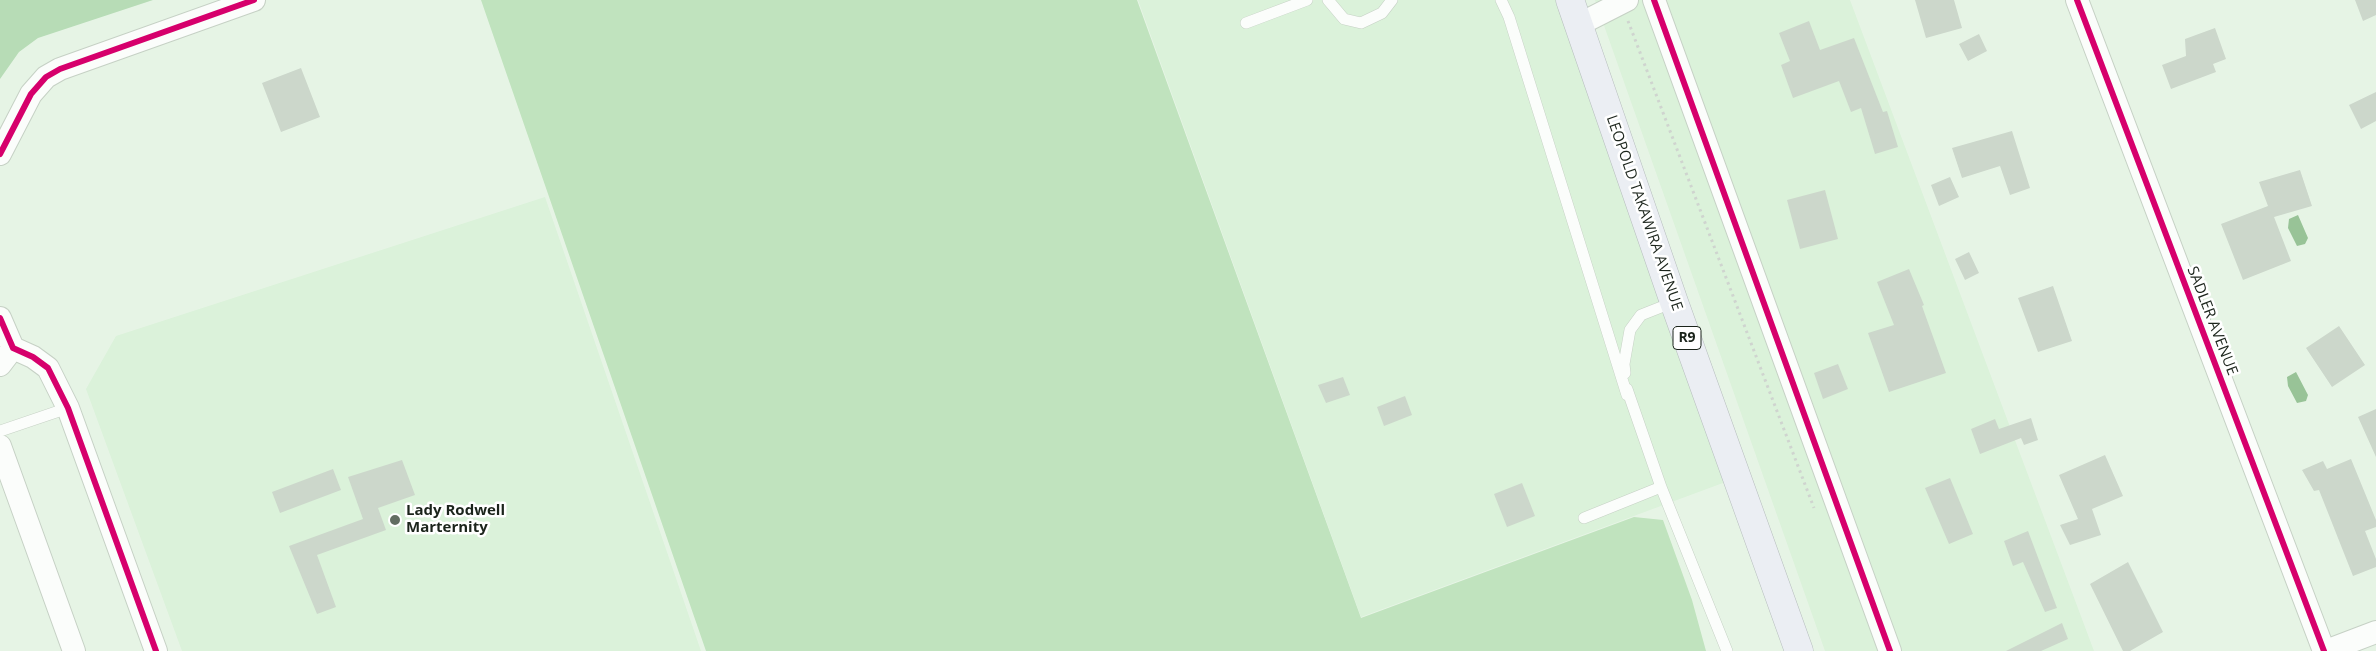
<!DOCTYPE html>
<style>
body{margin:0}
canvas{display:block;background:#e6f4e5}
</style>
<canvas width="2376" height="651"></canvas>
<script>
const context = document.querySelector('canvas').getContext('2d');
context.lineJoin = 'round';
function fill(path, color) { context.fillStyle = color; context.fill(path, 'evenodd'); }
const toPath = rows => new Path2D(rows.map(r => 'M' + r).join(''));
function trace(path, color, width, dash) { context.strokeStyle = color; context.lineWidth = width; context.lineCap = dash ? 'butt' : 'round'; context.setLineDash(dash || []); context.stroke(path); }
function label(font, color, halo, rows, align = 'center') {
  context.font = font + ' "Open Sans",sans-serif'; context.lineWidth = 5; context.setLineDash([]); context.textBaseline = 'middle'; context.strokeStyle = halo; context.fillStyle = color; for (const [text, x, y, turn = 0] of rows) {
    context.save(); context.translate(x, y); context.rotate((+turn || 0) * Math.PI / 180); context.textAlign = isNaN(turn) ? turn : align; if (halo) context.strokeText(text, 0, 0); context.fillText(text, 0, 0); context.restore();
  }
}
const built = toPath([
 [1138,0,1557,0,1731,480,1361,617],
 [1595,0,1850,0,2094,651,1825,651],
 [545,197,701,651,182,651,86,389,116,336]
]);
const green = toPath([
 [481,0,1137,0,1361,618,1634,517,1663,520,1692,600,1706,651,706,651]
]);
const forest = toPath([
 [0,0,153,0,38,38,19,52,0,79]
]);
const water = toPath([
 [2298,215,2308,238,2305,244,2297,246,2288,228,2289,219],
 [2296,372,2308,395,2306,401,2297,403,2288,386,2287,377]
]);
const building = toPath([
 [1915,0,1954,0,1962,28,1926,38],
 [2355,0,2376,0,2376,15,2363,21],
 [1809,21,1820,50,1854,38,1883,112,1887,111,1898,147,1875,154,1861,108,1851,112,1839,81,1793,98,1781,65,1790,61,1779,33],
 [2215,28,2226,59,2213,64,2216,72,2171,89,2162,65,2186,56,2185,39],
 [1979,34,1987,51,1968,61,1959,44],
 [301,68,320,117,281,132,262,83],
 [2376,92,2376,121,2361,129,2349,105],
 [2012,131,2030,188,2010,195,2000,166,1962,178,1952,148],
 [2300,170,2312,206,2274,217,2291,261,2243,280,2221,224,2268,206,2259,182],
 [1950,177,1959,197,1939,206,1931,185],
 [1825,190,1838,239,1800,249,1787,200],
 [1969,252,1979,273,1965,280,1955,259],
 [1909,269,1924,305,1922,306,1946,373,1889,392,1868,333,1894,325,1877,282],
 [2053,286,2072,341,2038,352,2018,298],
 [2339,326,2365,365,2332,387,2306,348],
 [1838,364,1848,389,1823,399,1814,373],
 [1343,377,1350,395,1326,403,1318,385],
 [1405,396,1412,415,1384,426,1377,407],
 [2376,409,2376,457,2358,417],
 [2031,418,2038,440,2024,445,2021,438,1980,454,1971,429,1995,419,1999,429],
 [2105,455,2123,496,2092,509,2101,535,2070,545,2060,525,2078,519,2059,475],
 [2351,459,2376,520,2376,527,2365,531,2376,559,2376,567,2353,576,2319,490,2314,491,2302,470,2323,461,2327,469],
 [402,460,415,495,378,508,386,530,317,555,336,607,317,614,289,546,363,519,348,477],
 [333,469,341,490,280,513,272,492],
 [1950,478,1973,534,1949,544,1925,488],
 [1522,483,1535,516,1507,527,1494,494],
 [2028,531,2057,608,2045,612,2023,562,2013,566,2004,541],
 [2128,562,2163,632,2130,651,2123,651,2090,584],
 [2062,623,2068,639,2041,651,2006,651]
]);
const path = toPath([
 [1628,21,1814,508]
]);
const lane = toPath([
 [1328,0,1344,19,1361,23,1382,13,1392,0],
 [1501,0,1509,17,1627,395],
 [1246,23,1307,0],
 [1625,373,1624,364,1630,330,1641,315,1674,302],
 [1627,389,1661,487,1727,651],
 [0,431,68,408],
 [1584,518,1661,487]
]);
const street = toPath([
 [1654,0,1890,651],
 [2077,0,2324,651],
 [1580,24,1627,0],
 [0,154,31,94,46,77,60,69,254,0],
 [0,318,13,348,33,357,48,368,68,408,156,651],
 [0,365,13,348],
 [0,446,74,651],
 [2326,651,2376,632]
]);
const highway = toPath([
 [1570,0,1674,302,1799,651]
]);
const cycleway = toPath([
 [1654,0,1890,651],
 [2077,0,2324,651],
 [0,154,31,94,46,77,60,69,254,0],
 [0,318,13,348,33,357,48,368,68,408,156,651]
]);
const markers = [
 [395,520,6,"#626d62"]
];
const shields = [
 [1687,338,28]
];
const shieldNames = [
 ["R9",1687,338]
];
const streetNames = [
 ["LEOPOLD TAKAWIRA AVENUE",1644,213,71],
 ["SADLER AVENUE",2212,321,69]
];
const poiNames = [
 ["Lady Rodwell",406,511],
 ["Marternity",406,528]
];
fill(built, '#dbf2da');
fill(green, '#c0e3be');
fill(forest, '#b7dcb6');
fill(water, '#98c397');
fill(building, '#ccd7cb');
trace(lane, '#c6d1c5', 12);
trace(street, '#c6d1c5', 24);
trace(highway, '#b7bebe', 29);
trace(path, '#cfd4cf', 3, [2.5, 4]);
trace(lane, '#fbfdfb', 11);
trace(street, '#fbfdfb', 22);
trace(highway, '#ebeef3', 28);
trace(cycleway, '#d6006c', 6);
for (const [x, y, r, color] of markers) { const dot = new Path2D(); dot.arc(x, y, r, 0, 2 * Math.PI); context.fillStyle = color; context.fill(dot); trace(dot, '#fff', 2); }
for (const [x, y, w] of shields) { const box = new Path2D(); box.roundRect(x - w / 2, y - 11.5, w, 23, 4); context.fillStyle = '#fff'; context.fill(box); trace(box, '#1b241b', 1); }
label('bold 14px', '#1b241b', null, shieldNames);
label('15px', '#1b241b', '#fff', streetNames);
label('bold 15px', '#1b241b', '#fff', poiNames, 'left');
</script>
